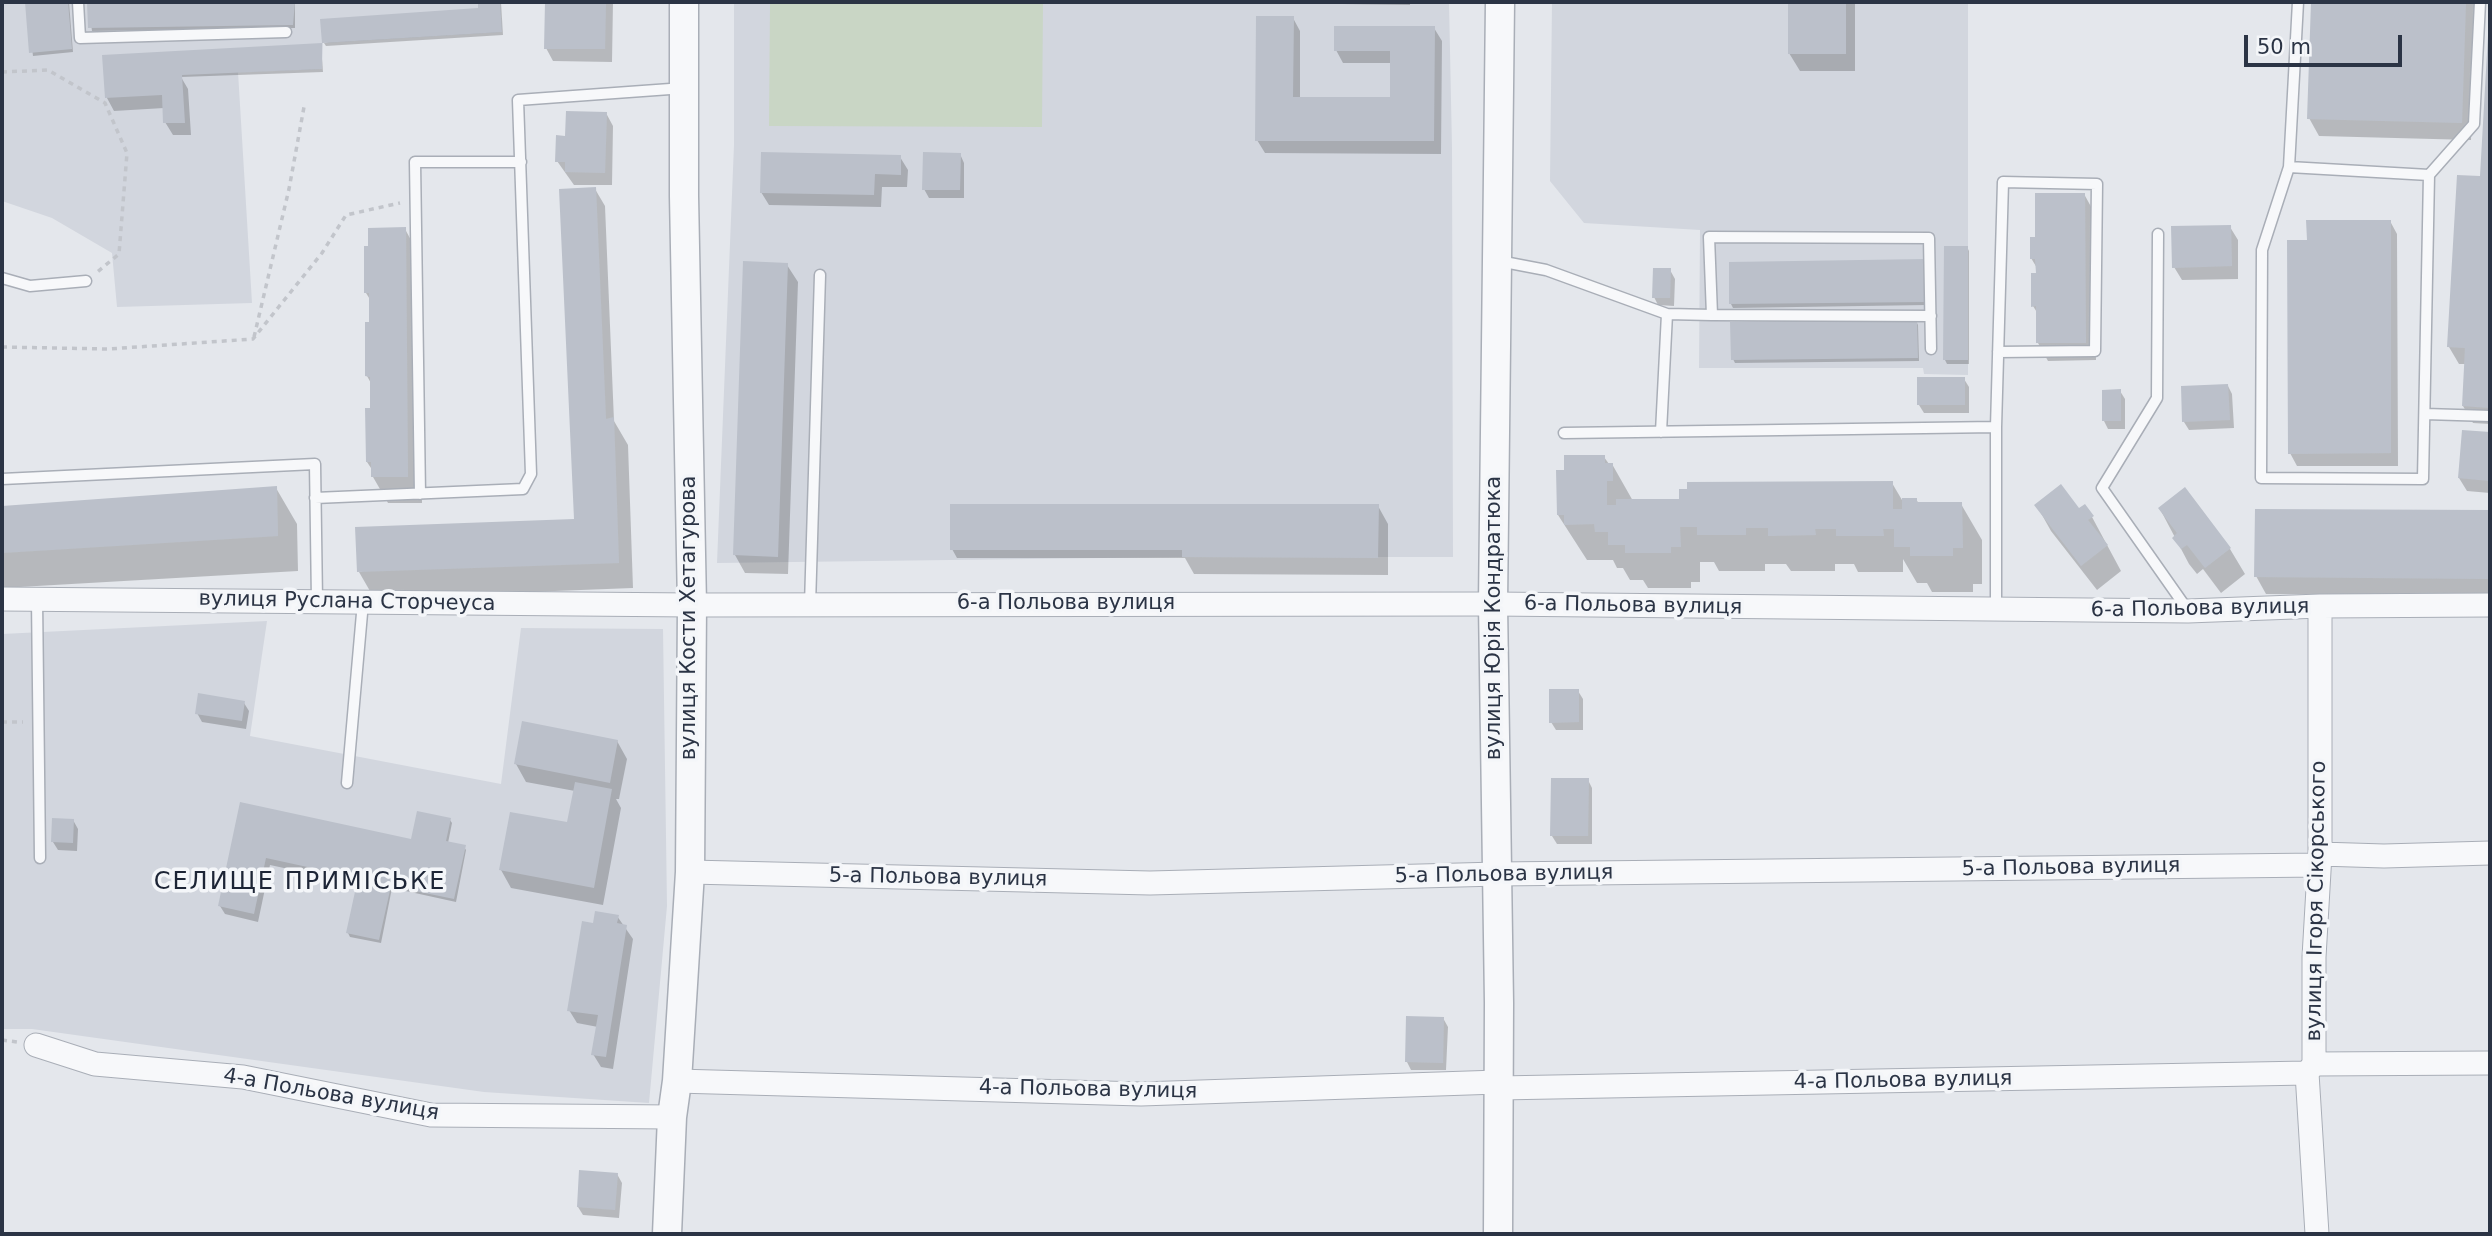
<!DOCTYPE html>
<meta charset="utf-8">
<style>
body{margin:0}
#map{position:relative;width:2492px;height:1236px;overflow:hidden;background:#e4e7ec;font-family:"DejaVu Sans",sans-serif}
canvas{display:block}
.frame{position:absolute;inset:0;border:4px solid #2b3445;pointer-events:none}
.scale{position:absolute;left:2244px;top:35px;width:158px;height:32px;box-sizing:border-box;border:4px solid #2b3445;border-top:0;padding-left:9px;font-size:21px;line-height:24px;white-space:nowrap;color:#2b3445;-webkit-text-stroke:5px #f4f6f9;paint-order:stroke}
</style>
<div id="map">
<canvas width="2492" height="1236"></canvas>
<div class="frame"></div>
<div class="scale">50 m</div>
</div>
<script>
const context = document.querySelector('canvas').getContext('2d');
context.lineJoin = 'round';
function fill(path, color) { context.fillStyle = color; context.fill(path, 'evenodd'); }
const toPath = rows => new Path2D(rows.map(r => 'M' + r).join(''));
function trace(path, color, width, dash) { context.strokeStyle = color; context.lineWidth = width; context.lineCap = dash ? 'butt' : 'round'; context.setLineDash(dash || []); context.stroke(path); }
function label(font, color, halo, rows, align = 'center') {
  context.font = font + ' "DejaVu Sans",sans-serif'; context.lineWidth = 7; context.setLineDash([]); context.textBaseline = 'middle'; context.strokeStyle = halo; context.fillStyle = color; for (const [text, x, y, turn = 0] of rows) {
    context.save(); context.translate(x, y); context.rotate((+turn || 0) * Math.PI / 180); context.textAlign = isNaN(turn) ? turn : align; if (halo) context.strokeText(text, 0, 0); context.fillText(text, 0, 0); context.restore();
  }
}
const built = toPath([
 [2,2,500,2,502,32,323,43,322,69,238,72,252,303,117,307,112,253,52,218,2,201],
 [734,2,1449,2,1452,148,1453,557,1182,557,717,563,734,145],
 [1552,2,1968,2,1968,375,1924,374,1923,368,1699,368,1700,230,1584,223,1550,181],
 [267,621,250,736,501,784,521,628,663,629,667,906,649,1103,484,1092,32,1029,2,1029,2,634]
]);
const green = toPath([
 [770,2,1043,2,1042,127,769,126]
]);
const shadow = toPath([
 [26,2,69,2,73,52,33,56],
 [88,2,108,2,108,4,295,2,295,28,92,31],
 [479,2,501,2,503,35,326,46,324,43,480,10],
 [546,2,613,2,612,62,553,61,546,48],
 [1341,2,1410,2,1410,5,1342,4],
 [1790,2,1855,2,1855,71,1800,71,1789,53],
 [2313,2,2476,2,2471,140,2319,136,2309,118],
 [1293,18,1300,31,1300,99,1392,99,1392,63,1343,63,1336,50,1434,28,1442,41,1441,154,1265,153,1257,140],
 [2490,28,2490,424,2473,423,2463,406,2465,364,2459,364,2449,347,2482,178],
 [321,45,323,72,181,77,188,89,191,135,173,135,165,122,164,108,114,111,107,98,104,56],
 [606,113,613,126,612,185,574,185,557,161,567,137],
 [960,154,964,163,964,198,929,198,924,189],
 [900,157,908,170,907,187,882,187,881,207,769,205,761,192],
 [595,189,605,206,614,421,628,445,633,588,374,598,359,572,575,520],
 [2084,194,2094,212,2096,360,2048,361,2038,343,2038,314,2033,306,2037,268,2031,258,2037,239],
 [2390,221,2397,234,2398,466,2297,466,2290,453,2308,242],
 [2230,227,2238,240,2238,279,2182,280,2174,267],
 [405,229,419,255,422,503,388,503,373,477,373,471,367,462,372,385,367,376,371,301,366,293,370,247],
 [1967,247,1969,251,1969,364,1947,364,1945,360],
 [1925,261,1927,305,1733,308,1731,304,1731,264],
 [787,265,798,282,788,574,745,573,735,555],
 [1670,270,1675,279,1674,306,1658,305,1654,297],
 [1916,321,1918,325,1919,361,1735,363,1733,359],
 [1964,379,1969,387,1969,413,1924,413,1919,405],
 [2228,386,2232,394,2234,428,2189,430,2184,422,2183,388],
 [2120,391,2125,399,2125,429,2108,429,2104,421],
 [2463,432,2490,434,2490,493,2467,491,2459,478],
 [1604,457,1609,464,1612,464,1633,501,1681,501,1892,483,1902,500,1916,499,1919,504,1961,504,1982,540,1982,584,1973,584,1973,592,1932,592,1927,583,1917,583,1903,559,1903,572,1858,572,1854,564,1835,564,1835,571,1791,571,1786,564,1765,564,1765,571,1719,571,1714,562,1700,562,1700,582,1691,582,1691,588,1648,588,1643,580,1630,580,1623,568,1617,568,1613,560,1587,560,1558,515,1566,471],
 [276,488,297,524,298,571,2,588,2,508],
 [1378,506,1388,524,1388,575,1194,574,1185,558,957,558,952,549],
 [2037,506,2079,510,2092,517,2121,571,2097,590,2051,531],
 [2160,509,2230,549,2245,574,2221,593,2203,569,2197,574,2189,564],
 [2257,511,2490,512,2490,596,2266,594,2256,576],
 [1578,691,1583,699,1583,730,1556,730,1551,722],
 [244,703,249,711,246,729,202,722,197,713],
 [617,741,627,759,619,799,616,799,621,808,603,905,511,888,501,870,568,824,575,791,526,782,516,764],
 [1588,780,1592,788,1592,844,1557,844,1552,836],
 [242,804,412,841,450,820,452,823,448,843,464,847,466,850,456,902,392,888,381,943,350,937,348,933,358,884,270,865,258,922,225,914,220,906],
 [73,820,78,829,77,851,58,850,53,842],
 [617,916,633,939,613,1069,601,1067,593,1054,598,1027,577,1023,569,1010,595,925],
 [1443,1018,1448,1027,1446,1070,1411,1070,1407,1062],
 [617,1174,622,1183,619,1218,583,1215,578,1207]
]);
const building = toPath([
 [25,2,68,2,72,49,29,53],
 [87,2,295,2,293,25,88,28],
 [478,2,500,2,502,32,322,43,320,19,478,8],
 [545,2,606,2,605,49,544,49],
 [1788,2,1846,2,1846,54,1788,54],
 [2311,2,2466,2,2462,123,2307,119],
 [1256,16,1294,16,1293,97,1390,97,1390,51,1334,51,1334,26,1435,26,1434,141,1255,141],
 [2488,35,2490,35,2490,408,2462,406,2465,348,2447,347,2457,175,2480,176],
 [322,43,322,69,182,75,185,123,163,123,162,95,105,98,102,55],
 [566,111,607,112,605,173,565,172,565,162,555,162,556,135,565,136],
 [761,152,901,155,901,175,875,174,874,195,760,193],
 [923,152,961,153,960,190,922,190],
 [596,187,606,419,614,417,619,563,357,572,355,527,574,519,559,189],
 [2035,193,2085,193,2086,343,2036,343,2036,306,2031,307,2031,273,2036,273,2035,259,2030,259,2030,237,2035,237],
 [2306,220,2391,220,2391,453,2288,454,2287,240,2307,240],
 [2231,225,2232,266,2172,268,2171,226],
 [406,227,408,477,371,477,371,462,366,462,365,408,370,408,370,377,365,376,365,322,369,322,369,293,364,293,364,246,368,246,368,228],
 [1944,246,1968,246,1968,360,1943,360],
 [1926,259,1926,302,1729,304,1729,262],
 [743,261,788,263,778,557,733,555],
 [1653,268,1671,268,1670,298,1652,298],
 [1917,319,1918,358,1731,360,1730,322],
 [1917,377,1965,377,1965,405,1917,405],
 [2228,384,2230,420,2182,422,2181,386],
 [2121,389,2121,421,2102,421,2102,390],
 [2462,430,2490,432,2490,481,2458,478],
 [1564,455,1605,455,1605,463,1613,463,1613,481,1607,481,1607,505,1616,505,1616,499,1679,499,1679,489,1687,489,1687,482,1893,481,1893,509,1902,509,1902,498,1917,498,1917,502,1962,502,1963,548,1953,548,1953,556,1910,556,1910,547,1894,547,1894,529,1883,529,1884,536,1836,536,1836,529,1815,529,1816,535,1768,536,1768,528,1746,528,1746,535,1697,535,1697,527,1680,527,1681,547,1671,547,1671,553,1625,553,1625,545,1608,545,1608,532,1595,532,1594,524,1564,525,1564,515,1557,515,1556,470,1564,470],
 [2061,484,2079,508,2085,504,2094,516,2088,520,2108,545,2081,566,2034,505],
 [277,486,278,536,2,553,2,506],
 [2185,487,2231,548,2205,568,2187,545,2181,549,2172,538,2177,533,2158,508],
 [950,504,1379,504,1378,558,1182,557,1182,550,950,550],
 [2255,509,2490,510,2490,579,2254,577],
 [1549,689,1579,689,1579,722,1549,723],
 [198,693,245,701,242,721,195,714],
 [522,721,618,740,610,783,514,764],
 [1551,778,1589,778,1588,836,1550,836],
 [575,782,612,789,594,888,499,870,510,812,567,822],
 [240,802,411,839,417,811,451,818,446,841,466,845,454,899,391,886,379,940,346,933,358,878,266,858,254,914,218,906],
 [52,818,74,819,73,843,51,842],
 [595,911,619,915,617,923,627,925,606,1057,591,1055,598,1015,567,1011,582,921,593,923],
 [1406,1016,1444,1017,1443,1063,1405,1062],
 [579,1170,618,1173,615,1210,577,1207]
]);
const path = toPath([
 [2,72,48,70,105,103,127,153,119,254,96,273],
 [254,337,289,189,304,107],
 [2,347,108,349,253,339,322,253,346,215,400,203],
 [2,722,23,722],
 [2,1040,17,1042]
]);
const service = toPath([
 [78,2,80,38,286,32],
 [2289,167,2429,175,2423,479,2261,478,2262,250,2289,167,2298,2],
 [2429,175,2474,124,2480,2],
 [2158,234,2157,398,2102,488,2187,609],
 [1499,261,1546,270,1667,314,1661,432],
 [2,278,30,286,86,281],
 [1667,314,1712,315,1709,237,1929,238,1931,349],
 [1712,315,1931,316],
 [2425,414,2490,416],
 [1996,427,2003,182,2097,184,2095,351,1998,352],
 [1564,433,1996,427,1996,611],
 [2,479,315,464,317,601],
 [420,494,415,162,521,162],
 [315,498,523,489,531,474,518,100,684,88],
 [37,599,40,858],
 [810,605,820,275],
 [347,783,363,602]
]);
const minor = toPath([
 [2,599,692,605,1493,604,2188,611,2320,606,2490,605],
 [2320,854,2384,856,2490,853],
 [690,872,1150,883,1498,874,2319,865],
 [36,1045,95,1064,243,1077,431,1115,672,1117],
 [2314,1064,2490,1063],
 [677,1081,1141,1094,1498,1082],
 [1499,1088,2307,1073],
 [2317,1234,2307,1073,2314,1064,2314,957,2320,854,2320,606]
]);
const tertiary = toPath([
 [667,1234,672,1117,677,1081,690,872,692,605,684,196,684,2],
 [1498,1234,1499,1003,1493,604,1500,2]
]);
const streetNames = [
 ["вулиця Руслана Сторчеуса",347,602,1],
 ["6-а Польова вулиця",1066,604],
 ["6-а Польова вулиця",1633,606,1],
 ["6-а Польова вулиця",2200,609,-1],
 ["вулиця Кости Хетагурова",690,618,-90],
 ["вулиця Юрія Кондратюка",1495,618,-90],
 ["5-а Польова вулиця",2071,868,-1],
 ["5-а Польова вулиця",1504,875,-1],
 ["5-а Польова вулиця",938,878,1],
 ["вулиця Ігоря Сікорського",2317,901,-89],
 ["4-а Польова вулиця",1903,1081,-1],
 ["4-а Польова вулиця",1088,1090,1],
 ["4-а Польова вулиця",331,1095,10]
];
const quarterNames = [
 ["СЕЛИЩЕ ПРИМІСЬКЕ",300,883]
];
fill(built, '#d2d6de');
fill(green, '#c9d6c5');
fill(shadow, '#0003');
fill(building, '#bbc0ca');
trace(service, '#a9aeb7', 13);
trace(minor, '#a9aeb7', 25);
trace(tertiary, '#a9aeb7', 31);
trace(path, '#c2c5cb', 3.5, [5, 5]);
trace(service, '#f7f8fa', 10);
trace(minor, '#f7f8fa', 23);
trace(tertiary, '#f7f8fa', 28);
label('21px', '#2b3445', '#f4f6f9', streetNames);
context.letterSpacing = '2px';
label('24px', '#1d2536', '#f4f6f9', quarterNames);
context.letterSpacing = '0px';
</script>
